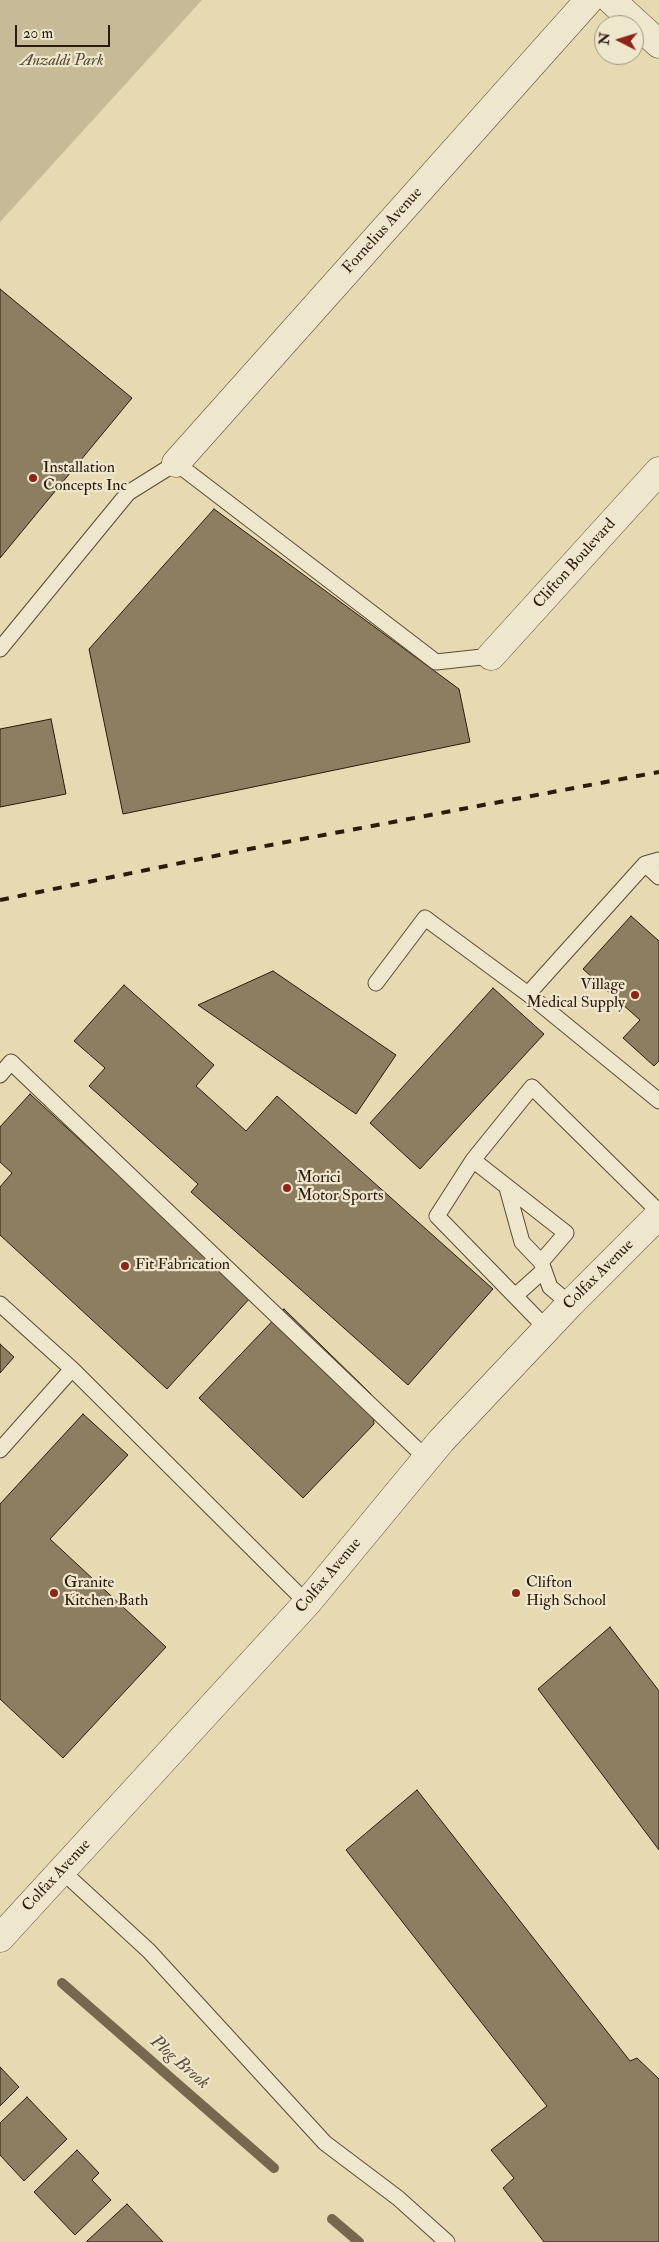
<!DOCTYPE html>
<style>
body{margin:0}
#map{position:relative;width:659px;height:2242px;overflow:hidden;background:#e7dab2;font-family:"IM FELL Double Pica",serif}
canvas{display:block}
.north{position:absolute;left:594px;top:15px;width:50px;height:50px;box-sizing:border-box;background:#efe7cd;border:1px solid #a1957f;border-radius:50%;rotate:275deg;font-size:14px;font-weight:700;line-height:20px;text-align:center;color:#2c1b0b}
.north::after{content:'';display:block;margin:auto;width:18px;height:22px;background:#8f2418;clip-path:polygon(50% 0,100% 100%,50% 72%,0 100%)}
.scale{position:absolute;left:15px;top:25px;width:95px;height:22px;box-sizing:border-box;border:2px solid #2c1b0b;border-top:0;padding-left:6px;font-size:15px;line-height:18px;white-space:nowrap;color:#2c1b0b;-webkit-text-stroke:4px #efe7cd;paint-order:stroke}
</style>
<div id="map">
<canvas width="659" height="2242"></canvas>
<div class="north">N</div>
<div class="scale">20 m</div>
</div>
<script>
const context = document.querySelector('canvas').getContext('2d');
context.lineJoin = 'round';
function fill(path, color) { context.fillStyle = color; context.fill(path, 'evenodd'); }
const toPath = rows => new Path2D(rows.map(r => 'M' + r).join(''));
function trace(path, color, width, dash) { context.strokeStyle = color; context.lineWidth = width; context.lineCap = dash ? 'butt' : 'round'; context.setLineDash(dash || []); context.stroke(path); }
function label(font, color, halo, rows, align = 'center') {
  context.font = font + ' "IM FELL Double Pica",serif'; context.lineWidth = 4.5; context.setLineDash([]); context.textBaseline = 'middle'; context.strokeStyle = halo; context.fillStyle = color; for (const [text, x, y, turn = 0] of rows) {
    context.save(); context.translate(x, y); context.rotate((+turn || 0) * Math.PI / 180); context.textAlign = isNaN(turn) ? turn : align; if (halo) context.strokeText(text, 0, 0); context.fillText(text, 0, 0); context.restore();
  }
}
const green = toPath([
 [0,0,202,0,0,222]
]);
const stream = toPath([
 [62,1983,274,2168],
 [332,2219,359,2242]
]);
const building = toPath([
 [0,289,132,398,0,558,0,289],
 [214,509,459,689,470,742,123,814,89,649,214,509],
 [51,719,66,794,0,807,0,729,51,719],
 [631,916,659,941,659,1061,654,1066,623,1038,640,1020,583,969,631,916],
 [273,971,396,1055,356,1114,198,1005,273,971],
 [124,985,214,1065,196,1086,246,1131,277,1096,493,1289,408,1385,191,1192,198,1184,89,1086,105,1068,74,1041,124,985],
 [493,988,544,1034,420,1169,370,1123,493,988],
 [30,1094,251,1297,167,1389,0,1235,0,1187,12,1173,0,1162,0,1127,30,1094],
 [284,1309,371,1394,374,1424,303,1498,199,1398,284,1309],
 [0,1344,14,1357,0,1373,0,1344],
 [83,1414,128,1455,50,1539,166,1647,63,1758,0,1699,0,1504,83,1414],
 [610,1627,659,1691,659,1850,538,1689,610,1627],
 [417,1790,630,2061,637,2058,659,2079,659,2242,544,2242,503,2188,514,2178,491,2150,547,2106,346,1850,417,1790],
 [0,2067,19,2087,0,2106,0,2067],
 [27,2097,67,2139,24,2181,0,2155,0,2123,27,2097],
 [77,2150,99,2173,92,2180,111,2200,75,2235,34,2192,77,2150],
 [127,2204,163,2242,86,2242,127,2204]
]);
const service = toPath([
 [0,649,128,493,176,463,436,662,491,656],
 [659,860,645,864,659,877],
 [645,864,528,994,659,1101],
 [376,983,425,918,528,994],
 [0,1075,11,1062,427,1459],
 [473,1160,437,1216,547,1329],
 [507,1188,522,1242,541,1262,550,1287,570,1304],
 [541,1262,566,1233,473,1160,532,1087,659,1212],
 [515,1296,544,1270],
 [0,1304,72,1369,307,1603],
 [0,1450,72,1369],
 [62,1871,149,1951,325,2143,398,2198,447,2242]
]);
const minor = toPath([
 [611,0,659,44],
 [176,463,589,0],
 [491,656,659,471]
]);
const tertiary = toPath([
 [0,1938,307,1603,441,1441,570,1304,659,1215]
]);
const rail = toPath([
 [0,900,244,850,659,772]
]);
const markers = [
 [33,478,5,"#8f2418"],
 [635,995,5,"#8f2418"],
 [287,1188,5,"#8f2418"],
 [125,1266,5,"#8f2418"],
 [54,1593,5,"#8f2418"],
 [516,1593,5,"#8f2418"]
];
const parkNames = [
 ["Anzaldi Park",62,62]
];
const streetNames = [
 ["Fornelius Avenue",383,231,-48],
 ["Clifton Boulevard",575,564,-48],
 ["Colfax Avenue",599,1275,-45],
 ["Colfax Avenue",329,1576,-50],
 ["Colfax Avenue",57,1876,-47]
];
const poiNames = [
 ["Installation",43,469],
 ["Concepts Inc",43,487],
 ["Village",625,986,"right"],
 ["Medical Supply",625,1004,"right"],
 ["Morici",297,1179],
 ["Motor Sports",297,1197],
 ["Fit Fabrication",135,1266],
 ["Granite",64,1584],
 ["Kitchen Bath",64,1602],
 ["Clifton",526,1584],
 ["High School",526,1602]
];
const waterNames = [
 ["Plog Brook",179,2063,41]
];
fill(green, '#c7ba96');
trace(stream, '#76674d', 10);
fill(building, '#8d7e62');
trace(building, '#2c1b0b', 1);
trace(service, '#5b4b35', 17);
trace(minor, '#5b4b35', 29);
trace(tertiary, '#5b4b35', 29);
trace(service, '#efe7cd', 15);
trace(minor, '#efe7cd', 28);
trace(tertiary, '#efe7cd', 28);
trace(rail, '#2c1b0b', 4, [9, 9]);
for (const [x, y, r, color] of markers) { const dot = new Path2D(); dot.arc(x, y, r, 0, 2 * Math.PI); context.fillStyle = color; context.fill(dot); trace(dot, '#efe7cd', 2); }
label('italic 16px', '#5a4b35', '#efe7cd', parkNames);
label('16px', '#2c1b0b', '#efe7cd', streetNames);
label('16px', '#2c1b0b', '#efe7cd', poiNames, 'left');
label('italic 18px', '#5d4d37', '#efe7cd', waterNames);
</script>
